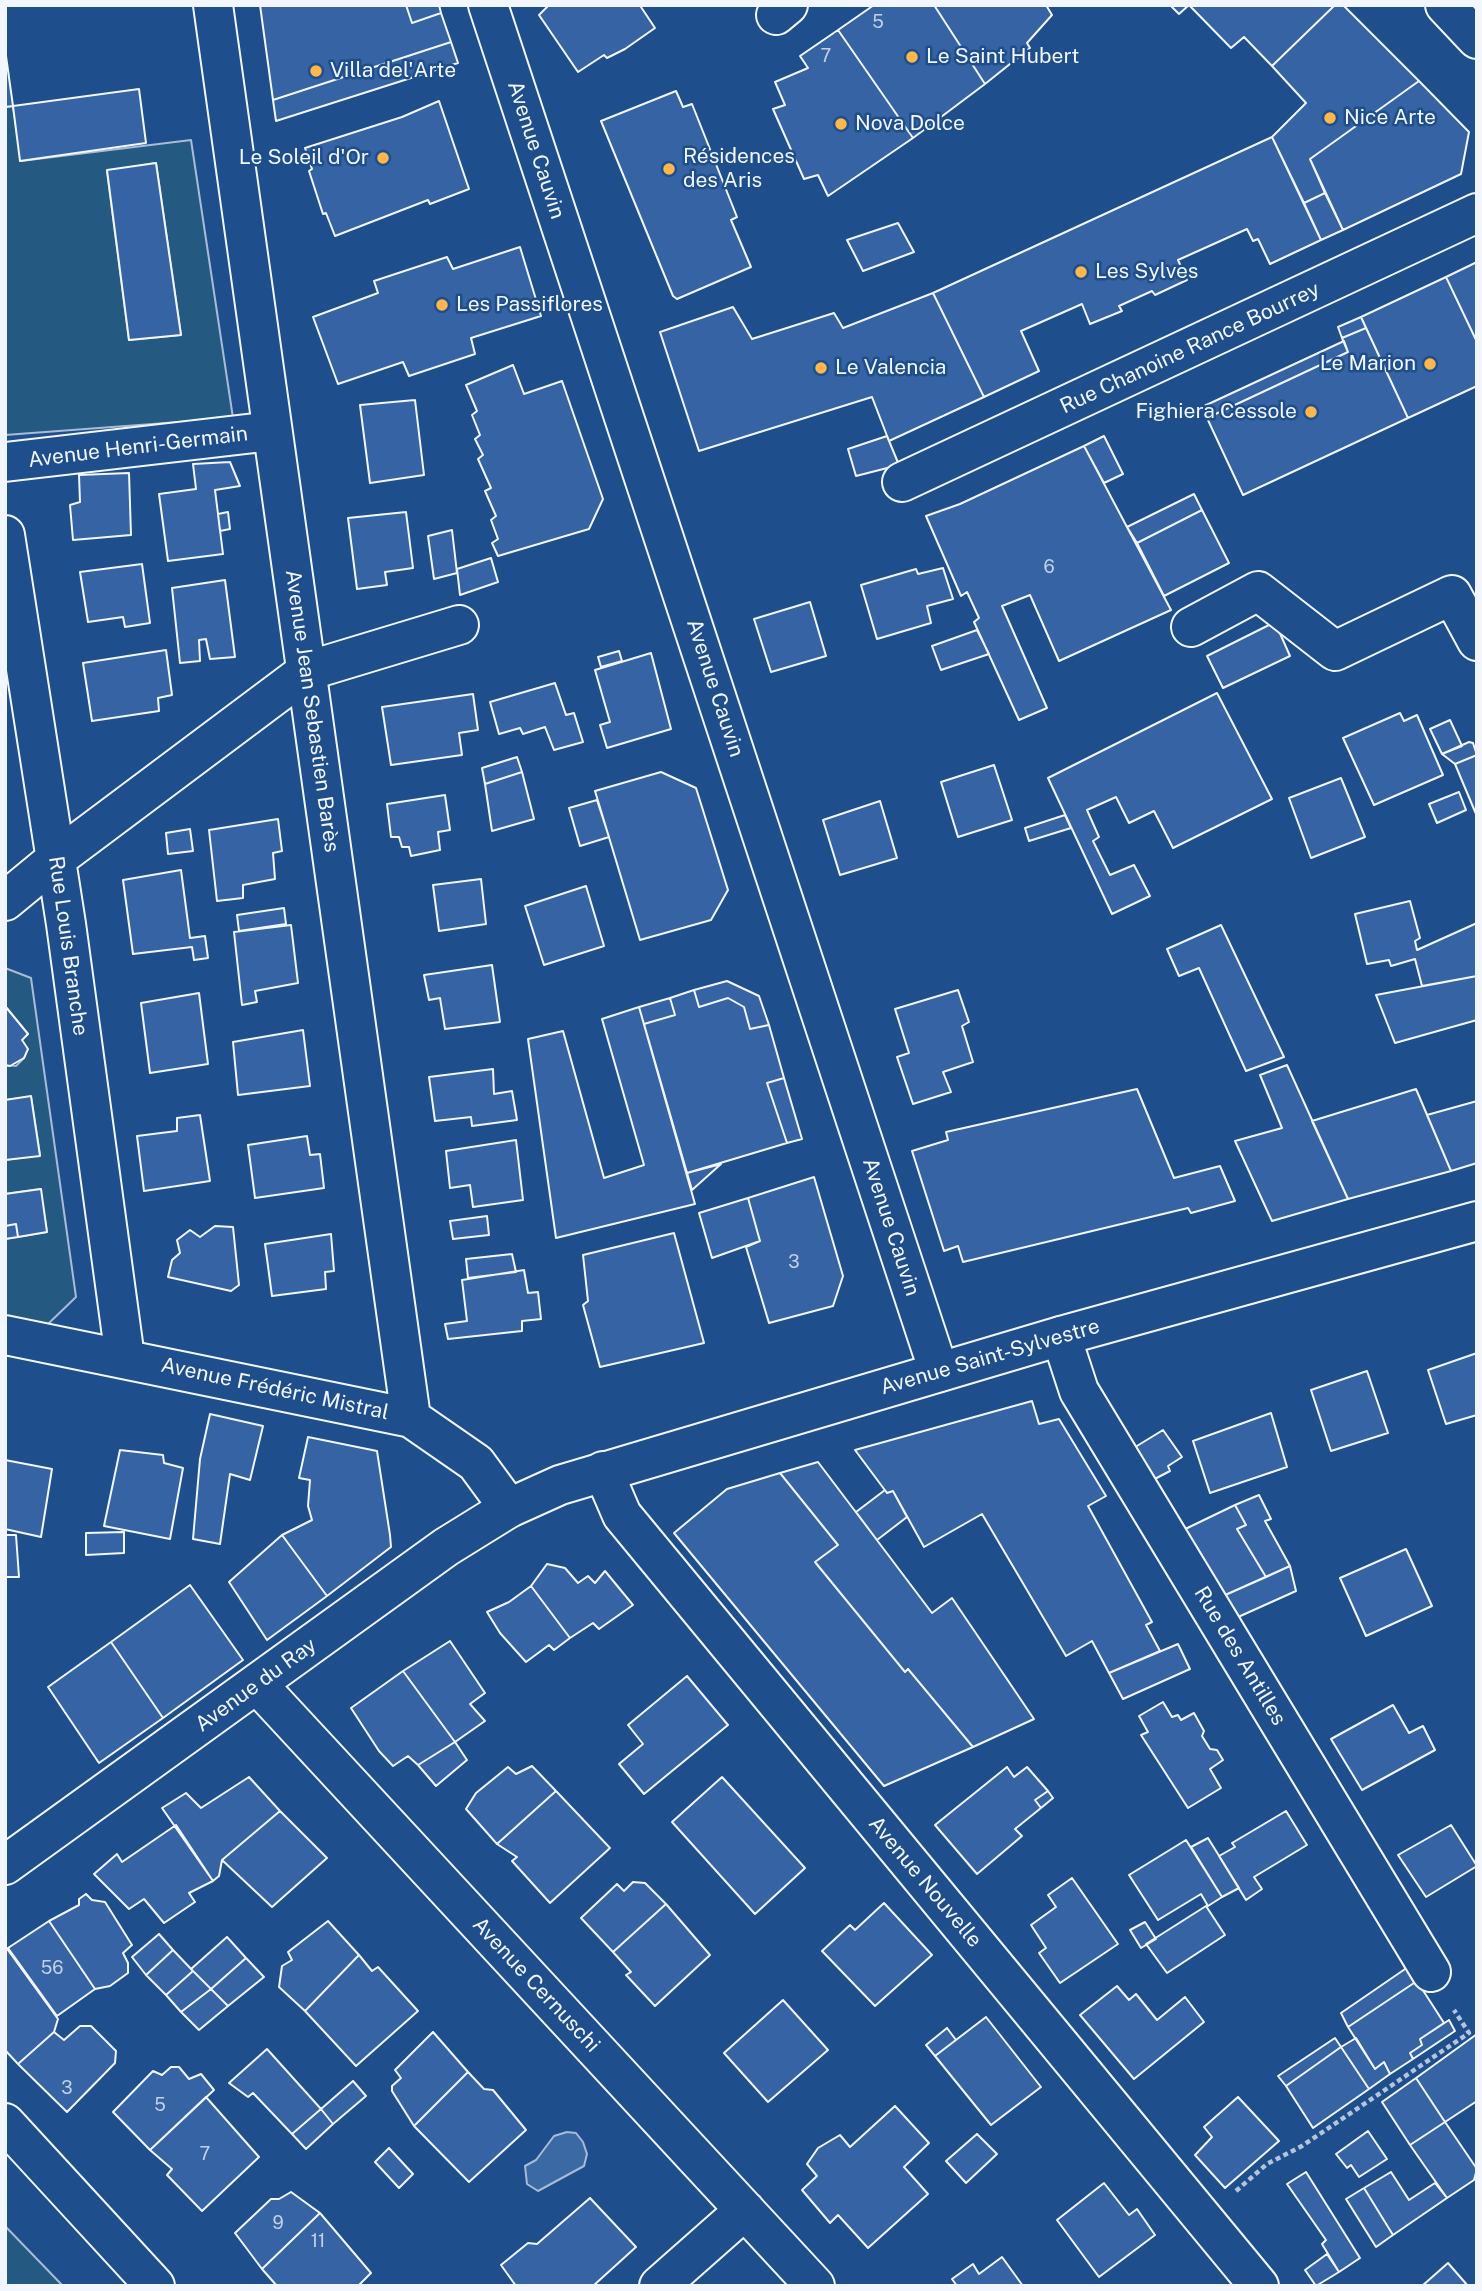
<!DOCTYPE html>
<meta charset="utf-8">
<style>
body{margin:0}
#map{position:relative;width:1482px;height:2291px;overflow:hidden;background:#1f4e8c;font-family:"Public Sans",sans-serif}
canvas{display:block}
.frame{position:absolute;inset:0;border:7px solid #f2f6ff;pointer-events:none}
</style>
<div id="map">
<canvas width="1482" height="2291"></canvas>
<div class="frame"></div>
</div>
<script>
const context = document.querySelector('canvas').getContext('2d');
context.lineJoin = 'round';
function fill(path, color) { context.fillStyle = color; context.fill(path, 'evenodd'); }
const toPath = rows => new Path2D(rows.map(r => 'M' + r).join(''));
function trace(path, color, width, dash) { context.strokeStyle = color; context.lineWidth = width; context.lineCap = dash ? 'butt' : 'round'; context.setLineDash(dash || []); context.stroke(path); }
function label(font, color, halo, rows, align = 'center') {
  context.font = font + ' "Public Sans",sans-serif'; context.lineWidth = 5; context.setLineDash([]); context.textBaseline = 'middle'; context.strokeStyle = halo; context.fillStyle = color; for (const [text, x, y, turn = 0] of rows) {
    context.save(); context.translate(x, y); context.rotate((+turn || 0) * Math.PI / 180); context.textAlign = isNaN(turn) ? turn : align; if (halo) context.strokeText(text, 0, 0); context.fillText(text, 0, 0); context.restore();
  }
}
const green = toPath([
 [13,106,21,161,191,140,233,418,5,435,5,107,13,106],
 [156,163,181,335,129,340,107,171,156,163],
 [5,968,31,978,76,1297,48,1324,5,1316,5,1239,47,1232,40,1189,5,1194,5,1160,40,1155,31,1097,5,1100,5,1065,16,1066,24,1058,27,1049,22,1040,28,1034,5,1006,5,968],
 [5,2226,63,2286,5,2286,5,2226]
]);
const water = toPath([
 [567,2132,576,2133,583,2142,587,2154,584,2166,538,2191,527,2184,525,2166,536,2160,554,2136,567,2132]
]);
const building = toPath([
 [260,5,406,5,412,23,441,13,451,42,273,100,260,5],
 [406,5,439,5,441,13,412,23,406,5],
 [549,5,643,5,641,7,655,28,625,49,607,58,604,55,578,72,539,15,549,5],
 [874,5,934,5,985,84,913,138,838,30,874,5],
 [934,5,1046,5,1052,15,1027,43,1030,48,985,84,934,5],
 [1170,5,1189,5,1179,14,1170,5],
 [1189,5,1335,5,1272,66,1244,37,1231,48,1189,5],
 [1335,5,1343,5,1419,81,1310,159,1325,193,1304,203,1272,137,1306,103,1272,66,1335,5],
 [838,30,913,138,828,196,818,175,804,179,773,109,785,105,775,82,808,68,800,56,838,30],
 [451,42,458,63,276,121,273,100,451,42],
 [5,49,13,106,5,107,5,49],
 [1419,81,1469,132,1461,174,1343,230,1310,159,1419,81],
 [139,89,146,143,20,161,13,106,139,89],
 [676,91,683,107,692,104,737,217,731,220,751,267,677,299,673,296,601,121,676,91],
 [439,101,469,189,430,204,428,200,335,236,326,213,323,214,309,171,312,169,305,148,402,117,439,101],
 [1272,137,1321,240,1270,264,1258,239,1253,241,1247,229,1178,260,1187,280,1155,295,1152,291,1119,306,1122,311,1090,324,1082,304,1021,331,1039,371,984,397,933,293,1272,137],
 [156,163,181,335,129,340,107,170,156,163],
 [1325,193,1343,230,1321,240,1304,203,1325,193],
 [898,223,914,252,863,271,847,240,898,223],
 [520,247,541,316,471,338,475,354,409,376,403,362,338,384,313,317,378,293,374,281,447,257,453,269,520,247],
 [1477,262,1477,342,1446,277,1477,262],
 [1446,277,1477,342,1477,386,1408,418,1361,317,1446,277],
 [933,293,984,397,889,441,872,397,699,451,660,332,733,307,752,339,834,313,843,328,933,293],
 [1361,317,1366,328,1342,338,1338,327,1361,317],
 [1366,328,1408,418,1243,495,1207,418,1348,352,1342,338,1366,328],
 [1344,341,1348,352,1207,418,1202,407,1344,341],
 [513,365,524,394,562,381,603,499,589,529,498,556,492,543,498,539,491,520,496,516,485,491,491,488,478,459,483,455,475,439,480,435,472,415,477,411,466,385,513,365],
 [415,400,424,475,370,483,360,405,415,400],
 [887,436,899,465,856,476,848,449,887,436],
 [1104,436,1123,474,1104,483,1084,446,1104,436],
 [1084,446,1171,610,1059,661,1030,595,1002,606,1047,708,1019,720,974,622,979,618,967,592,961,596,926,516,960,504,1084,446],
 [230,462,240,486,215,490,223,554,168,561,159,494,196,489,193,464,230,462],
 [129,473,131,535,73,540,70,505,80,502,79,475,129,473],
 [1194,494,1202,510,1137,543,1127,527,1194,494],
 [1202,510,1229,563,1164,596,1137,543,1202,510],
 [228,512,230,529,220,531,218,514,228,512],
 [406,512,413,568,385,572,387,585,357,589,348,518,406,512],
 [452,530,457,573,434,579,428,536,452,530],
 [491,558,498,582,460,595,457,569,491,558],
 [142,564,150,623,125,627,123,617,88,622,80,572,142,564],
 [943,568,953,599,927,606,931,623,877,639,861,585,916,569,918,574,943,568],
 [225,580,235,657,210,659,206,639,199,640,200,661,180,663,172,588,225,580],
 [810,602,826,656,771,672,754,619,810,602],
 [1275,622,1290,656,1223,688,1207,656,1275,622],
 [977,630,989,654,941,670,932,646,977,630],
 [166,650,172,695,158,698,159,711,92,721,83,663,166,650],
 [619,651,622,661,601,667,598,657,619,651],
 [651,653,671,729,607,748,600,725,610,722,595,670,651,653],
 [555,683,566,715,574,713,583,742,554,750,545,727,523,734,520,728,499,734,490,702,555,683],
 [1217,693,1272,799,1173,848,1154,811,1129,823,1116,797,1087,810,1099,837,1093,841,1110,875,1134,865,1150,896,1112,914,1048,778,1217,693],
 [473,694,478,730,459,733,462,755,391,765,382,707,473,694],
 [1400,713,1404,721,1417,715,1443,775,1374,805,1343,738,1400,713],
 [1450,720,1462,746,1442,754,1430,729,1450,720],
 [1469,742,1473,743,1477,755,1455,764,1442,754,1469,742],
 [1477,755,1477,814,1476,814,1455,764,1477,755],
 [517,757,522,772,485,784,482,768,517,757],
 [994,765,1012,820,958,837,941,782,994,765],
 [522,772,534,819,492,831,485,784,522,772],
 [661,772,696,788,728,890,711,920,640,940,595,791,661,772],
 [1341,778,1365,837,1311,858,1289,798,1341,778],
 [1459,792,1466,810,1437,823,1429,804,1459,792],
 [445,795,450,830,438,832,440,850,411,856,409,847,402,847,399,837,391,837,387,804,445,795],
 [597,800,609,837,580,846,569,808,597,800],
 [880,801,897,858,840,875,823,820,880,801],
 [1065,815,1071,828,1029,841,1025,828,1065,815],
 [278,819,282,851,273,853,275,879,243,885,243,898,217,901,209,830,278,819],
 [190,829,193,851,168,854,166,833,190,829],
 [181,870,190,938,205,936,208,958,194,960,192,947,133,954,123,880,181,870],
 [481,879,486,924,439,931,433,885,481,879],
 [586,886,604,946,544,965,525,906,586,886],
 [1410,901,1420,938,1415,941,1417,950,1477,923,1477,976,1422,986,1415,959,1391,966,1389,960,1367,964,1355,914,1410,901],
 [284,908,286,924,239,931,237,915,284,908],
 [291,925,298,983,255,991,257,1002,242,1005,234,932,291,925],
 [1221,925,1284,1057,1246,1071,1199,968,1179,976,1167,949,1221,925],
 [492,965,500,1022,445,1029,440,998,429,1000,424,975,492,965],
 [1477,976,1477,1020,1395,1043,1376,995,1477,976],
 [727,981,759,996,769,1025,750,1029,744,1007,728,998,699,1007,694,990,727,981],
 [694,990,699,1007,728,998,744,1007,750,1029,769,1025,784,1078,767,1083,787,1143,687,1173,644,1024,675,1015,670,998,694,990],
 [958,990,969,1022,962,1026,973,1062,943,1072,951,1092,913,1104,897,1057,909,1053,895,1009,958,990],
 [199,993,208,1064,150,1073,141,1003,199,993],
 [670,998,675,1015,644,1024,639,1007,670,998],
 [5,1006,28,1034,22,1040,28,1049,24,1058,10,1066,5,1065,5,1006],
 [639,1007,695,1204,556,1238,528,1039,563,1031,604,1178,644,1165,602,1019,639,1007],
 [303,1030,310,1086,238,1095,233,1042,303,1030],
 [1287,1065,1348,1199,1272,1221,1235,1141,1282,1128,1260,1075,1287,1065],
 [493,1069,494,1094,512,1091,517,1120,472,1126,471,1117,435,1121,429,1077,493,1069],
 [784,1078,802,1139,787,1143,767,1083,784,1078],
 [1137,1089,1174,1178,1220,1166,1235,1201,1191,1213,1188,1208,963,1262,958,1246,944,1251,912,1151,948,1140,946,1132,1137,1089],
 [1416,1089,1451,1171,1348,1199,1312,1121,1416,1089],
 [31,1096,40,1156,5,1160,5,1100,31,1096],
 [1477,1101,1477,1163,1451,1171,1427,1115,1477,1101],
 [200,1115,210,1181,144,1191,137,1136,177,1131,177,1118,200,1115],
 [307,1136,310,1155,320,1154,324,1188,255,1198,248,1145,307,1136],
 [516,1140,523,1200,473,1207,470,1185,450,1188,446,1151,516,1140],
 [721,1164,692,1190,687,1173,721,1164],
 [814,1177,843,1276,833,1306,769,1323,746,1247,760,1241,748,1198,814,1177],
 [41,1189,47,1232,18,1237,16,1224,5,1226,5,1194,41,1189],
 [748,1198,760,1241,712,1258,699,1213,748,1198],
 [487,1216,489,1235,453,1239,450,1221,487,1216],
 [16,1224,18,1237,5,1239,5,1226,16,1224],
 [215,1226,233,1227,239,1285,231,1291,168,1277,172,1260,180,1253,177,1240,190,1230,200,1237,215,1226],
 [674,1233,704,1343,600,1367,583,1305,588,1301,583,1255,674,1233],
 [331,1234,334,1271,325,1272,326,1289,272,1296,265,1244,331,1234],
 [512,1254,516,1272,468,1278,466,1259,512,1254],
 [524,1270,528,1293,538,1292,541,1319,522,1321,522,1331,448,1339,445,1324,467,1321,462,1280,524,1270],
 [1477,1353,1477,1415,1446,1424,1428,1370,1477,1353],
 [1367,1371,1388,1433,1331,1451,1311,1390,1367,1371],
 [1032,1401,1039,1424,1059,1419,1106,1496,1088,1506,1152,1622,1146,1625,1160,1651,1109,1673,1092,1641,1066,1656,982,1514,924,1547,893,1491,887,1493,855,1450,1032,1401],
 [1271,1413,1287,1467,1210,1493,1193,1441,1271,1413],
 [210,1414,263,1426,250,1480,230,1474,220,1544,193,1539,200,1459,210,1414],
 [1163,1430,1182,1457,1168,1466,1170,1471,1149,1482,1132,1449,1163,1430],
 [308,1437,377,1451,390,1535,391,1547,327,1596,282,1535,312,1520,308,1506,310,1480,299,1478,308,1437],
 [120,1450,163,1455,164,1463,183,1468,170,1539,104,1526,120,1450],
 [5,1460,52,1469,41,1537,5,1529,5,1460],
 [818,1462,932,1613,952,1598,1034,1719,973,1747,908,1669,905,1672,815,1562,838,1545,780,1473,818,1462],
 [780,1473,838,1545,815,1562,905,1672,908,1669,973,1747,884,1786,674,1533,727,1489,780,1473],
 [885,1490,887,1493,893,1491,907,1517,877,1540,856,1512,885,1490],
 [1259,1495,1271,1519,1265,1521,1290,1566,1266,1577,1237,1529,1246,1525,1235,1505,1259,1495],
 [1235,1505,1246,1525,1237,1529,1266,1577,1214,1600,1177,1533,1235,1505],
 [124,1532,124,1553,86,1555,86,1533,124,1532],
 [5,1535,16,1535,19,1577,5,1577,5,1535],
 [282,1535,327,1596,267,1640,229,1582,282,1535],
 [1406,1549,1432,1606,1366,1636,1340,1578,1406,1549],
 [547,1564,565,1568,578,1583,588,1576,595,1583,605,1571,633,1605,599,1629,593,1623,570,1638,531,1586,547,1564],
 [1290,1566,1296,1591,1227,1622,1214,1600,1290,1566],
 [190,1585,243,1660,163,1718,111,1642,190,1585],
 [531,1586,570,1638,554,1650,549,1645,526,1662,500,1633,487,1612,509,1602,531,1586],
 [450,1641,485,1693,470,1704,485,1721,455,1742,403,1671,450,1641],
 [111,1642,163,1718,99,1763,48,1687,111,1642],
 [1178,1644,1190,1669,1123,1699,1109,1673,1178,1644],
 [403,1671,455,1742,418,1765,408,1756,393,1766,379,1751,351,1708,403,1671],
 [687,1676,728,1725,644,1794,619,1764,643,1744,628,1725,687,1676],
 [1163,1702,1172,1717,1178,1715,1181,1720,1194,1713,1204,1731,1202,1736,1210,1749,1217,1750,1223,1760,1210,1769,1221,1788,1188,1808,1141,1735,1148,1732,1139,1716,1163,1702],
 [1393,1705,1409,1733,1423,1726,1435,1750,1362,1790,1331,1739,1393,1705],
 [455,1742,467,1760,436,1786,418,1765,455,1742],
 [532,1766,556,1791,497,1844,466,1809,476,1793,508,1767,516,1774,532,1766],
 [1007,1767,1014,1777,1027,1767,1048,1791,1035,1800,1041,1808,1015,1829,1022,1836,977,1874,935,1825,1007,1767],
 [249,1777,280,1811,222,1860,219,1876,213,1881,162,1808,186,1793,201,1808,249,1777],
 [722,1777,805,1868,755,1914,672,1822,722,1777],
 [556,1791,610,1848,550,1903,512,1861,517,1857,497,1844,556,1791],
 [1048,1791,1053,1798,1041,1808,1035,1800,1048,1791],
 [280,1811,327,1858,272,1907,222,1860,280,1811],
 [1286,1811,1307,1845,1254,1877,1262,1889,1246,1900,1219,1856,1235,1847,1232,1843,1286,1811],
 [176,1825,213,1881,189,1893,195,1902,164,1923,144,1899,129,1909,94,1874,117,1854,122,1862,176,1825],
 [1451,1825,1477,1866,1426,1897,1398,1855,1451,1825],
 [1208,1838,1239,1888,1222,1897,1191,1847,1208,1838],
 [1186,1840,1222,1897,1208,1906,1201,1894,1158,1920,1129,1875,1186,1840],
 [1072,1878,1118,1944,1060,1983,1039,1953,1046,1948,1031,1925,1056,1907,1048,1895,1072,1878],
 [633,1882,645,1883,666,1904,613,1952,581,1918,617,1884,624,1891,633,1882],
 [86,1894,92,1900,105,1902,132,1945,123,1953,128,1963,128,1973,110,1986,95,1989,49,1921,79,1905,79,1899,86,1894],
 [884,1903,932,1955,875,2006,822,1951,850,1925,855,1930,884,1903],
 [666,1904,710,1955,655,2006,626,1975,631,1972,613,1952,666,1904],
 [1206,1906,1225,1935,1167,1973,1146,1944,1206,1906],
 [49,1921,95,1989,57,2016,8,1948,49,1921],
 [328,1921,359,1955,305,2011,279,1987,282,1966,292,1960,288,1952,328,1921],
 [1145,1922,1156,1939,1141,1948,1130,1930,1145,1922],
 [159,1934,173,1950,146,1975,132,1957,159,1934],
 [227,1937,246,1958,211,1989,191,1969,227,1937],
 [5,1946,58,2019,54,2032,18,2064,5,2050,5,1946],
 [173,1950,193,1971,166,1995,146,1975,173,1950],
 [359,1955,372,1971,378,1967,418,2011,356,2066,305,2011,359,1955],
 [246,1958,264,1977,228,2006,211,1989,246,1958],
 [1408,1967,1417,1981,1348,2027,1341,2013,1408,1967],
 [193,1971,211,1989,181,2012,166,1995,193,1971],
 [1417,1981,1444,2023,1420,2039,1422,2045,1410,2053,1413,2059,1390,2074,1384,2062,1375,2069,1348,2027,1417,1981],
 [1117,1986,1129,2000,1136,1994,1157,2020,1185,1997,1204,2022,1134,2079,1080,2015,1117,1986],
 [211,1989,228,2006,199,2030,181,2012,211,1989],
 [783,2000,828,2050,768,2102,724,2053,783,2000],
 [986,2017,1041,2087,991,2125,935,2056,986,2017],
 [1449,2020,1455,2031,1413,2059,1410,2053,1422,2045,1420,2039,1449,2020],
 [80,2026,91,2026,116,2051,115,2063,67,2112,18,2064,54,2032,64,2040,80,2026],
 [947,2028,956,2040,935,2056,926,2045,947,2028],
 [433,2032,468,2072,414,2126,392,2091,392,2086,401,2078,395,2070,433,2032],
 [1477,2034,1477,2101,1445,2122,1416,2078,1477,2034],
 [1335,2038,1341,2047,1286,2086,1278,2076,1335,2038],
 [1356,2038,1375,2069,1384,2062,1390,2074,1369,2089,1341,2047,1356,2038],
 [1341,2047,1369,2089,1313,2128,1286,2086,1341,2047],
 [267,2049,321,2109,292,2134,253,2093,248,2097,229,2083,267,2049],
 [171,2067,179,2067,189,2079,201,2074,214,2090,150,2150,113,2112,153,2071,162,2075,171,2067],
 [468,2072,484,2089,493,2090,526,2130,469,2182,414,2126,468,2072],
 [1416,2078,1445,2122,1410,2145,1382,2102,1416,2078],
 [353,2081,366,2096,333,2124,321,2109,353,2081],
 [206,2097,259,2157,202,2211,167,2175,172,2169,150,2150,206,2097],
 [1238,2097,1279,2141,1225,2188,1195,2155,1212,2137,1204,2127,1238,2097],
 [895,2106,929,2143,904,2167,928,2194,868,2248,838,2215,830,2223,802,2190,817,2176,807,2164,818,2148,840,2135,850,2147,895,2106],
 [321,2109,333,2124,306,2149,292,2134,321,2109],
 [1445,2122,1477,2169,1474,2180,1447,2198,1410,2145,1445,2122],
 [1368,2131,1387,2159,1359,2177,1351,2165,1347,2168,1336,2154,1368,2131],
 [977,2134,997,2154,966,2183,946,2161,977,2134],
 [389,2148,413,2174,399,2188,375,2162,389,2148],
 [1306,2172,1360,2258,1339,2272,1322,2244,1326,2240,1287,2184,1306,2172],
 [1391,2172,1409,2200,1435,2183,1447,2198,1393,2235,1364,2188,1391,2172],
 [1104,2183,1129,2215,1137,2209,1155,2235,1099,2277,1057,2220,1104,2183],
 [1364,2188,1393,2235,1376,2247,1346,2199,1364,2188],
 [291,2192,320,2213,262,2269,235,2233,271,2199,279,2199,291,2192],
 [590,2198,636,2247,593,2286,516,2286,501,2265,528,2243,537,2244,590,2198],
 [320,2213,371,2273,358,2286,277,2286,262,2269,320,2213],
 [1327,2254,1339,2272,1316,2286,1305,2270,1327,2254],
 [1002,2257,1023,2286,957,2286,952,2279,973,2264,979,2274,1002,2257],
 [1448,2263,1468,2286,1422,2286,1448,2263]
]);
const path = toPath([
 [1236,2191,1267,2164,1302,2146,1469,2033,1454,2010]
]);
const minor = toPath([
 [213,5,411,1418],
 [488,5,939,1372],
 [776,15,788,5],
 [5,462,272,431],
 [902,482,1477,213],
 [5,535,66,924,125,1358],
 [1191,627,1258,591,1335,651,1452,595,1477,641],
 [5,901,56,859,307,671,459,625],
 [5,1335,411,1418,476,1463,509,1508],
 [1061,1336,1079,1391,1431,1972],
 [603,1471,622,1515,1259,2286],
 [257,1684,815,2286],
 [5,2123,155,2286],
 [659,2286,745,2210]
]);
const major = toPath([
 [1445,5,1477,39],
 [5,1865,446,1547,509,1508,560,1485,1061,1336,1477,1221]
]);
const markers = [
 [912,57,7,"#ffb74d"],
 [316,71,7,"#ffb74d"],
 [1330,118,7,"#ffb74d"],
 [841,124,7,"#ffb74d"],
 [383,158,7,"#ffb74d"],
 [669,169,7,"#ffb74d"],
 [1081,272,7,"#ffb74d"],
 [442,305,7,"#ffb74d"],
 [1430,364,7,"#ffb74d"],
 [821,368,7,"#ffb74d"],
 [1311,412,7,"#ffb74d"]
];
const numberNames = [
 ["5",878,22],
 ["7",826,56],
 ["6",1049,567],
 ["3",794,1262],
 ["56",52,1968],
 ["3",67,2088],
 ["5",160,2105],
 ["7",205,2154],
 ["9",278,2223],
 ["11",318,2241]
];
const poiNames = [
 ["Le Saint Hubert",926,57],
 ["Villa del'Arte",330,71],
 ["Nice Arte",1344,118],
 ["Nova Dolce",855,124],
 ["Résidences",683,157],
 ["des Aris",683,181],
 ["Le Soleil d'Or",369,158,"right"],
 ["Les Sylves",1095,272],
 ["Les Passiflores",456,305],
 ["Le Marion",1416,364,"right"],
 ["Le Valencia",835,368],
 ["Fighiera Cessole",1297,412,"right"]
];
const streetNames = [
 ["Avenue Cauvin",536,150,72],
 ["Rue Chanoine Rance Bourrey",1190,348,-25],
 ["Avenue Henri-Germain",138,447,-7],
 ["Avenue Cauvin",715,688,72],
 ["Avenue Jean Sebastien Barès",312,711,82],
 ["Rue Louis Branche",68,946,82],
 ["Avenue Cauvin",891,1227,72],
 ["Avenue Saint-Sylvestre",990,1357,-16],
 ["Avenue Frédéric Mistral",275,1389,12],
 ["Rue des Antilles",1240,1656,59],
 ["Avenue du Ray",256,1685,-36],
 ["Avenue Nouvelle",925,1882,50],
 ["Avenue Cernuschi",536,1985,47]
];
fill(green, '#245a82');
trace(green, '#a8bbd7', 2);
fill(water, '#3b69a3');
trace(water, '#a8bbd7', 2);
fill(building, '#3563a3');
trace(building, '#f2f6ff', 2);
trace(minor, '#f2f6ff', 42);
trace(major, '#f2f6ff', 42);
trace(path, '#b3c4dc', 4.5, [5, 3.5]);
trace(minor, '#1f4e8c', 38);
trace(major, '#1f4e8c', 38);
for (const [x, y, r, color] of markers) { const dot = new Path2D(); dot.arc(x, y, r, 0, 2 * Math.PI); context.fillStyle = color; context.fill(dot); trace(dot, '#1f4e8c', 2.5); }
label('18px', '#c3d1e8', null, numberNames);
label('21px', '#f2f6ff', '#1f4e8c', poiNames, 'left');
label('21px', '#f2f6ff', '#1f4e8c', streetNames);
</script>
